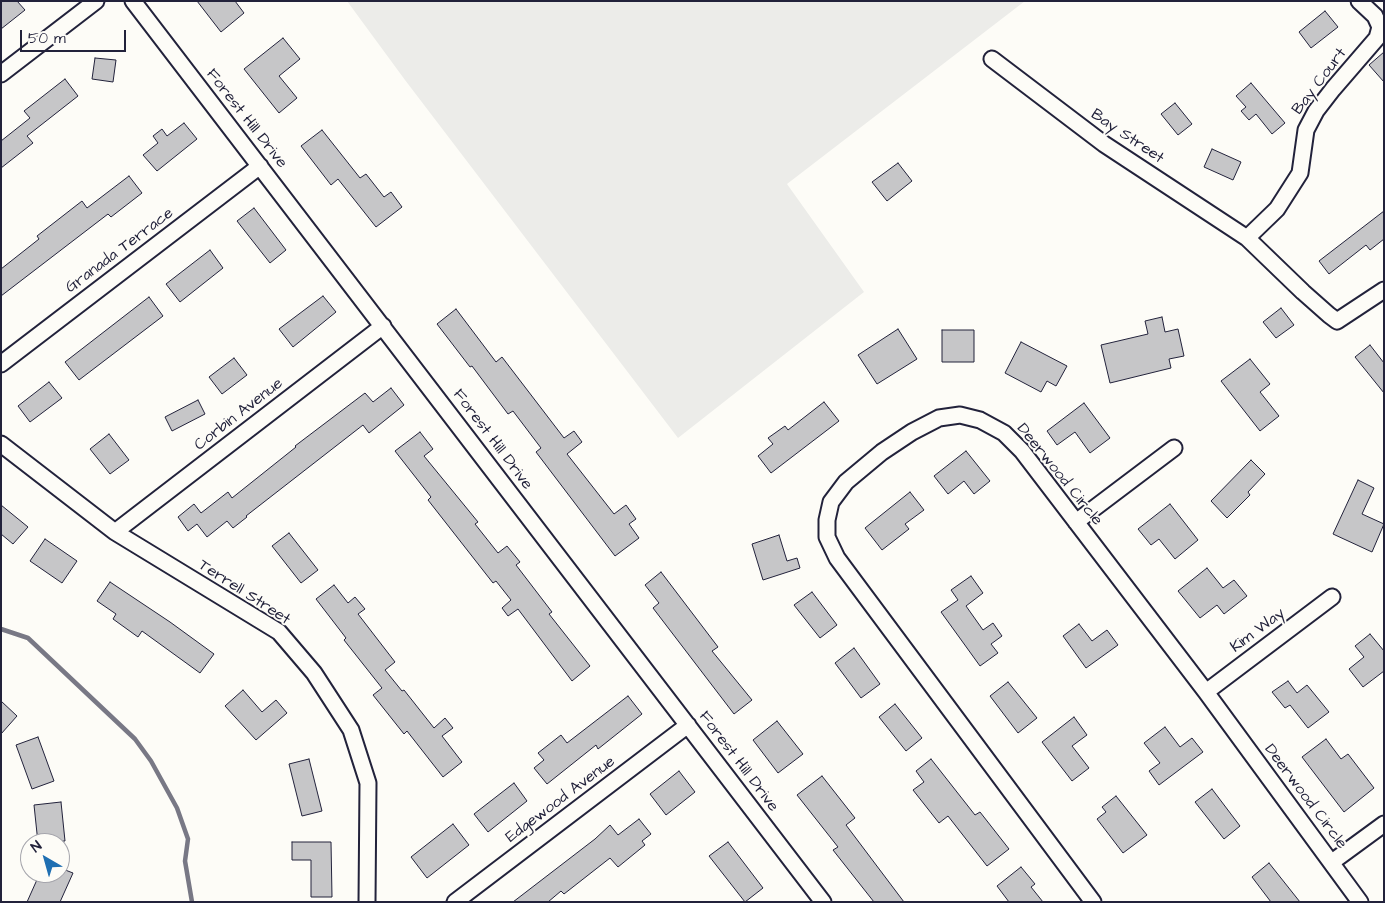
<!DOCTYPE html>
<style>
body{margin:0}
#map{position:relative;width:1385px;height:903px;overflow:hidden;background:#fdfcf7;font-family:"Architects Daughter",sans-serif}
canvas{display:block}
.frame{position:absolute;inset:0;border:2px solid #22223b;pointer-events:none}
.north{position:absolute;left:20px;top:833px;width:50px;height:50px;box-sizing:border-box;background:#fdfcf7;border:1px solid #a5a5ac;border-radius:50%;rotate:322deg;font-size:14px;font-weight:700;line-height:20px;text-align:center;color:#22223b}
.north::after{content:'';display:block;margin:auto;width:18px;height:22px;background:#1f6fb2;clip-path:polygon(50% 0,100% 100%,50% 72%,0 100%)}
.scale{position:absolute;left:20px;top:30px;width:106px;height:22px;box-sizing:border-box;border:2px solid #22223b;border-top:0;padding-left:6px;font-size:15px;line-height:18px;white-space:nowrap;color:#22223b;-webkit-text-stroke:4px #fdfcf7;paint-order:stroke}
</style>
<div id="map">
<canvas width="1385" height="903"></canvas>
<div class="frame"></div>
<div class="north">N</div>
<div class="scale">50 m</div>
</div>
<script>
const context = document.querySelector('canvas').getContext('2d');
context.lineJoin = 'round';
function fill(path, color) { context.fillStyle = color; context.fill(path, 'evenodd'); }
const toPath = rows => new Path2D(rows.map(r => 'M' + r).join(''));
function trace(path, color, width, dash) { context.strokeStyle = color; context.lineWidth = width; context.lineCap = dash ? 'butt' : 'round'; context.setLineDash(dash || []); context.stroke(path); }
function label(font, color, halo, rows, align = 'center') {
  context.font = font + ' "Architects Daughter",sans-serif'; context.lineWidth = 4; context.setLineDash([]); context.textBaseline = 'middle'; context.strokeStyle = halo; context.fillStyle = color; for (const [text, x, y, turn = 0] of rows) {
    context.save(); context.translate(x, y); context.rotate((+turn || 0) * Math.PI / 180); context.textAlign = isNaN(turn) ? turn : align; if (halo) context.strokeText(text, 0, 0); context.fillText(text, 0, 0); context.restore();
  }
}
const built = toPath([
 [347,1,1025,1,787,184,864,292,678,438,405,80]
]);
const stream = toPath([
 [1,629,28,638,135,739,151,761,177,808,188,839,185,861,192,902]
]);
const building = toPath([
 [1,1,17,1,25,10,1,29,1,1],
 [197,1,235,1,244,13,221,32,197,1],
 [1325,11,1338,27,1311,48,1299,32,1325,11],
 [283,38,300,59,279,76,297,98,279,113,244,69,283,38],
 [1384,52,1384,82,1369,65,1384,52],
 [95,58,116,60,113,82,92,79,95,58],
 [65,79,78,96,27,136,33,143,1,168,1,141,30,118,24,111,65,79],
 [1251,83,1285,123,1272,134,1256,114,1249,120,1241,111,1246,107,1236,96,1251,83],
 [1175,103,1192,124,1178,135,1161,114,1175,103],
 [184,123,197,139,157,171,143,155,158,143,153,136,162,129,167,136,184,123],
 [322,130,360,178,366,174,384,197,391,192,402,207,376,227,338,179,331,185,301,146,322,130],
 [1212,149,1241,162,1233,180,1204,167,1212,149],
 [898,163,912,181,887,201,872,182,898,163],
 [129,176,142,193,111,217,108,214,1,296,1,269,39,239,37,236,82,201,87,208,129,176],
 [254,208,286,250,270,263,237,221,254,208],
 [1384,211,1384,239,1370,250,1366,245,1329,274,1319,261,1384,211],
 [210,250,223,268,180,302,166,284,210,250],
 [323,296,336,312,293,347,279,329,323,296],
 [149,297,163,316,79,380,65,362,149,297],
 [1281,308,1294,325,1276,338,1263,322,1281,308],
 [456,309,496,362,502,357,564,438,574,431,582,442,567,454,614,514,626,505,636,519,629,524,639,538,615,556,536,452,541,448,513,411,508,414,472,366,470,367,437,324,456,309],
 [1162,317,1165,332,1178,329,1184,356,1169,359,1171,368,1110,383,1101,345,1148,334,1145,321,1162,317],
 [898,329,917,359,877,384,858,355,898,329],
 [942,330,974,330,974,362,942,362,942,330],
 [1021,342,1067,366,1056,386,1047,381,1041,392,1005,373,1021,342],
 [1370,345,1384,363,1384,393,1355,357,1370,345],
 [234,358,247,375,222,394,209,377,234,358],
 [1250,359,1270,384,1260,392,1279,416,1260,431,1221,381,1250,359],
 [49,382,62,398,30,422,18,406,49,382],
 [391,388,404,405,369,433,363,425,246,516,247,517,233,528,227,521,207,537,197,524,188,531,178,517,194,504,201,513,228,492,232,498,296,447,295,446,365,393,373,402,391,388],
 [198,400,205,414,172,431,165,417,198,400],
 [824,402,839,421,771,473,758,456,773,444,768,438,785,426,788,430,824,402],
 [1084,403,1110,438,1090,453,1075,432,1057,445,1047,431,1084,403],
 [420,432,433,449,424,456,478,522,475,524,498,553,507,546,520,562,516,565,552,612,549,614,590,666,572,681,518,609,508,616,502,608,511,600,496,581,493,583,428,500,431,497,395,451,420,432],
 [109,434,129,460,110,474,90,449,109,434],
 [966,451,990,481,974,494,964,481,948,494,934,476,966,451],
 [1251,460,1265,474,1248,492,1250,495,1227,518,1211,501,1251,460],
 [1358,480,1374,488,1362,514,1384,524,1372,552,1333,534,1358,480],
 [910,492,924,510,905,524,909,529,882,550,865,528,910,492],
 [1170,504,1198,540,1175,559,1159,539,1151,545,1138,529,1170,504],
 [1,505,28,527,13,544,1,534,1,505],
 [289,533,318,570,301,583,272,546,289,533],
 [779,535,787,561,797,558,800,568,763,580,752,544,779,535],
 [45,539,77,561,62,583,30,561,45,539],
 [1207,568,1223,588,1234,580,1247,596,1224,614,1217,605,1200,618,1178,591,1207,568],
 [661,572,718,647,712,651,752,700,734,714,653,608,659,603,645,585,661,572],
 [971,576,983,593,966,606,983,630,993,623,1002,636,991,644,998,653,980,666,941,612,958,600,951,590,971,576],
 [110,582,170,622,214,654,200,673,142,631,138,637,113,619,116,614,97,601,110,582],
 [334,585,348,603,355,597,365,609,358,614,395,662,385,670,402,691,404,690,434,728,445,718,453,728,442,736,462,762,443,777,407,731,404,734,373,695,382,688,344,640,346,638,316,599,334,585],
 [812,592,837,625,820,638,794,605,812,592],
 [1079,624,1092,641,1107,630,1118,645,1086,668,1063,636,1079,624],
 [1370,634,1384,651,1384,671,1363,687,1349,669,1364,657,1355,646,1370,634],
 [854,648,880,684,861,698,835,663,854,648],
 [1288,681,1297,693,1307,685,1329,712,1308,728,1290,705,1285,708,1272,692,1288,681],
 [1008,682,1037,718,1018,733,990,696,1008,682],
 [243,690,262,712,276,700,287,713,256,740,225,706,243,690],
 [628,696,642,714,598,749,596,745,547,784,534,768,544,760,538,753,561,735,567,743,628,696],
 [1,701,17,716,1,734,1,701],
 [895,704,922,738,906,751,879,717,895,704],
 [1074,717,1087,735,1072,746,1089,768,1072,781,1042,742,1074,717],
 [777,721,803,754,778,773,753,740,777,721],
 [1165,727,1180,747,1192,738,1203,752,1159,785,1149,771,1160,763,1144,743,1165,727],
 [38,737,54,781,32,789,16,745,38,737],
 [1326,739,1341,759,1348,754,1374,788,1344,812,1302,757,1326,739],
 [309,759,322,811,302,816,289,764,309,759],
 [931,759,975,815,980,812,1009,849,987,866,948,816,939,823,913,790,924,782,916,771,931,759],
 [679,771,695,792,666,815,650,794,679,771],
 [822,776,855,818,846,825,904,902,874,902,833,850,838,847,797,795,822,776],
 [514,783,527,801,488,832,474,814,514,783],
 [1212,789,1240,826,1224,839,1195,802,1212,789],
 [1116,796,1147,835,1123,853,1097,819,1106,812,1102,807,1116,796],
 [61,802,65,841,38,843,34,805,61,802],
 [639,819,651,834,642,841,645,845,618,867,610,858,564,894,561,891,548,902,513,902,595,839,610,825,618,835,639,819],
 [453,824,469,845,427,878,411,857,453,824],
 [292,842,331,842,332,897,311,897,311,860,292,860,292,842],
 [728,842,763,888,745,902,709,856,728,842],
 [1269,863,1300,902,1271,902,1252,877,1269,863],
 [1021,867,1035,884,1031,887,1043,902,1009,902,997,886,1021,867],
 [60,868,73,873,60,902,27,902,40,873,60,873,60,868]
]);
const street = toPath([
 [133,1,823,902],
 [992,59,1104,144,1247,238,1303,292,1329,315,1337,321,1384,290],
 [1,74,96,1],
 [1247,238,1277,209,1300,173,1306,130,1316,111,1333,89,1377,38,1380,27,1375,16,1359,1],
 [1,364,260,166],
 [1,444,115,532,279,632,314,673,351,730,368,783,367,902],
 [1076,522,1174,448],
 [115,532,383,326],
 [1206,692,1332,597],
 [1332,862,1384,824],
 [455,902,688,725],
 [1093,902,863,593,837,558,827,537,827,520,831,502,846,482,882,452,912,432,939,418,960,415,980,420,1004,433,1022,451,1206,692,1360,902]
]);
const streetNames = [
 ["Bay Court",1320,82,-53],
 ["Forest Hill Drive",246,119,52],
 ["Bay Street",1127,137,34],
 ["Granada Terrace",120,251,-37],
 ["Corbin Avenue",239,415,-38],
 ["Forest Hill Drive",492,440,53],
 ["Deerwood Circle",1059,475,51],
 ["Terrell Street",244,593,33],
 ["Kim Way",1258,631,-37],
 ["Forest Hill Drive",738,762,53],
 ["Deerwood Circle",1305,797,53],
 ["Edgewood Avenue",561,800,-37]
];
fill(built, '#ecece9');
trace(stream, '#787885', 4.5);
fill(building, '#c6c6c8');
trace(building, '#22223b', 1);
trace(street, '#22223b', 19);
trace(street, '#fdfcf7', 15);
label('16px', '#22223b', '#fdfcf7', streetNames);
</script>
